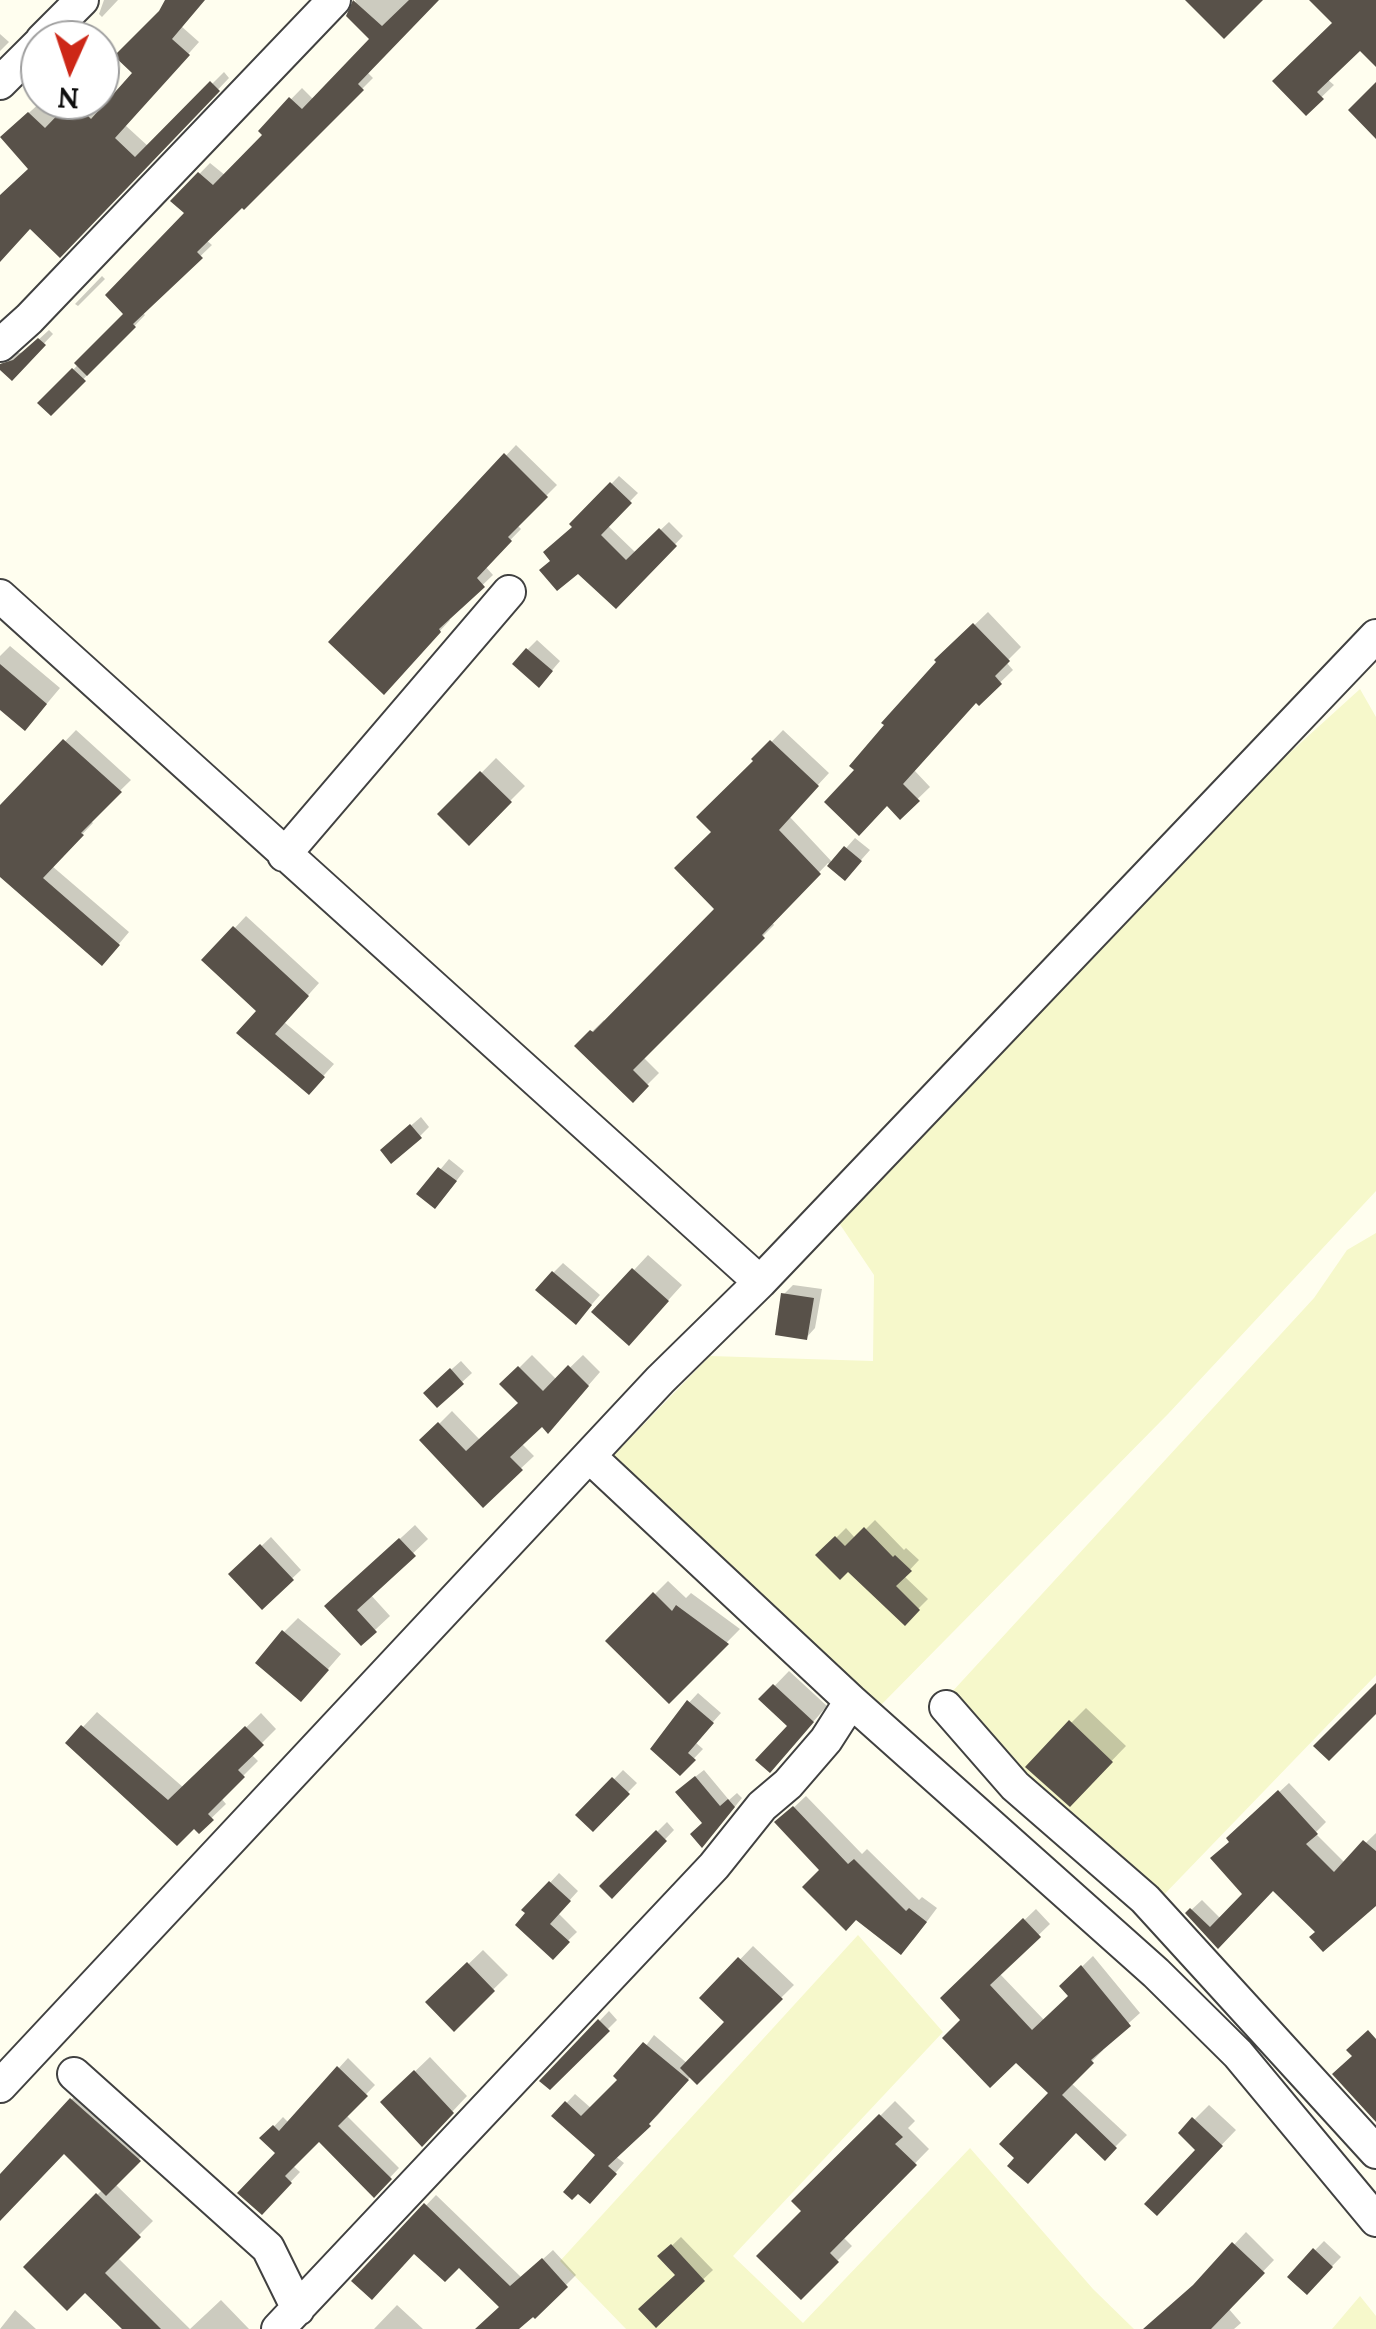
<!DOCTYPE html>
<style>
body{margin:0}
#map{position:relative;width:1376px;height:2329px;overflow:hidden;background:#fffeef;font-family:Lora,serif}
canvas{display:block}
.north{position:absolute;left:20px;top:20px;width:100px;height:100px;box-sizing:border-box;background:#fff;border:2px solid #9f9f9f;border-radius:50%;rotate:183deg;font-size:28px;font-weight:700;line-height:40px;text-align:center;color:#0e0e0e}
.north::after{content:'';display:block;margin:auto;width:35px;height:45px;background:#cd2717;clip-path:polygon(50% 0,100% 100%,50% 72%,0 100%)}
</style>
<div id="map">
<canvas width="1376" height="2329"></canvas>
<div class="north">N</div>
</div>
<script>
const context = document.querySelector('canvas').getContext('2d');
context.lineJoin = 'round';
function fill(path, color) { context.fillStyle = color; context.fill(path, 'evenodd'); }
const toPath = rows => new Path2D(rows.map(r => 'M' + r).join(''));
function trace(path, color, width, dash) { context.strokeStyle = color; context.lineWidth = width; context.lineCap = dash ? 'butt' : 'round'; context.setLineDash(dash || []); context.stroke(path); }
const farmland = toPath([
 [1360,689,1376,717,1376,1191,1168,1414,878,1708,614,1455,710,1356,873,1361,874,1275,837,1220,1110,916],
 [1376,1233,1376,1675,1155,1904,1042,1804,951,1693,1314,1298,1347,1250],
 [858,1935,943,2032,733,2256,803,2323,970,2148,1093,2289,1134,2329,626,2329,560,2261],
 [1360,2296,1376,2316,1376,2329,1332,2329]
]);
const shadow = toPath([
 [104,0,118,0,102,17,99,14],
 [171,0,204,0,181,26,199,42,125,125,149,147,224,72,229,78,60,255,31,226,0,259,0,198,31,169,13,127,41,102,58,118,75,100,95,100,103,108,135,73],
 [355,0,436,0,367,72,373,78,244,207,242,205,206,240,212,245,142,312,145,315,51,413,41,403,127,314,187,212,173,201,210,163,226,176,266,136,261,130,302,88,314,100,372,39],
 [1328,0,1376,0,1376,63,1360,47,1327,79,1334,85,1306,112,1335,23],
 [0,34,9,42,0,51],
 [102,276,105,279,78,306,75,304],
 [49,330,53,334,12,377,0,366,6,355,25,352],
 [516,445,557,485,517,525,521,529,485,566,493,575,448,618,450,620,394,681,331,642],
 [619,476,638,493,607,525,636,553,669,522,683,536,616,606,578,570,553,560,575,527,572,524],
 [988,612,1021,647,1006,662,1013,670,979,703,976,700,914,770,930,787,900,816,857,770,940,662,938,660],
 [537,640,560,661,548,675,527,650],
 [10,646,60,688,39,713,0,707,0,656],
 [76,730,131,780,90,820,93,823,52,866,129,932,113,951,0,864,0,809],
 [783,730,829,773,789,816,833,863,855,838,870,850,845,878,828,863,772,922,774,925,643,1057,659,1073,633,1099,577,1046,604,1020,606,1023,718,909,715,832,757,761,755,759],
 [496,758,525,786,469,842,441,814],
 [246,916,319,983,284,1022,334,1064,309,1092,259,1010,205,960],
 [421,1117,429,1127,420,1136,393,1141],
 [449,1159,464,1171,444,1197,420,1194],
 [648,1255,682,1285,643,1328,595,1312],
 [563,1263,600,1295,585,1312,553,1273],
 [793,1285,822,1289,815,1328,806,1338,784,1294],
 [532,1355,557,1380,583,1355,600,1372,560,1418,542,1424,521,1443,534,1456,483,1504,423,1440,452,1411,480,1440,521,1402,503,1384],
 [461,1361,472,1373,437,1405,435,1384],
 [875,1520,904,1550,906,1548,919,1560,904,1576,928,1599,905,1622,848,1568,819,1555,846,1528,856,1539],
 [415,1525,428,1539,370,1594,390,1616,361,1643,342,1592],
 [271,1537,301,1570,262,1607,232,1574],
 [668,1581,686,1598,691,1593,740,1629,669,1701,608,1641],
 [298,1618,341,1654,315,1684,284,1632],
 [789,1671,827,1706,784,1755,791,1726,762,1699],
 [698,1693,721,1713,695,1742,703,1749,680,1773,673,1720],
 [1086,1708,1126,1746,1070,1804,1028,1766],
 [97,1712,184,1788,261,1713,276,1729,251,1754,258,1761,221,1798,226,1804,199,1830,68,1743],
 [623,1770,637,1783,593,1828,579,1815],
 [704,1770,729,1800,737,1793,742,1798,710,1837,686,1784],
 [1289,1783,1326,1822,1315,1833,1345,1863,1376,1833,1376,1901,1318,1931,1274,1888,1218,1946,1188,1913,1202,1900,1221,1919,1245,1894,1232,1841,1239,1829],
 [806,1796,862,1854,867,1849,919,1900,922,1897,937,1908,913,1940,823,1870,790,1811],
 [667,1822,674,1830,612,1895,603,1886],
 [559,1873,578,1891,558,1913,577,1932,552,1956,525,1910],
 [1036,1909,1050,1924,999,1973,1045,2021,1072,1996,1062,1986,1093,1956,1140,2013,1101,2048,1103,2050,1071,2083,1127,2135,1105,2157,1051,2093,1016,2060,964,2020,943,1998],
 [753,1946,794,1985,697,2081,691,2076,658,2115,615,2156,624,2163,599,2192,598,2154,555,2115,575,2094,592,2109,621,2079,654,2035,688,2064,728,2021,703,1998],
 [483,1950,508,1975,454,2028,429,2002],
 [609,2011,617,2020,550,2087,542,2081],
 [430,2057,467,2096,422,2144,383,2102],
 [348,2058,375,2085,346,2115,399,2168,374,2194,319,2139,292,2165,300,2172,262,2212,278,2153,263,2138,283,2117,289,2123],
 [85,2086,152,2146,115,2184,153,2221,117,2257,190,2329,125,2329,85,2289,26,2267,103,2189,64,2151,0,2218,0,2178,39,2132],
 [895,2101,915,2121,908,2128,929,2149,843,2237,852,2246,801,2297,805,2211,795,2201],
 [1209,2105,1236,2130,1157,2212,1199,2150,1181,2133],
 [436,2195,522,2278,553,2250,576,2275,535,2316,516,2329,478,2329,502,2307,459,2265,414,2251,354,2281],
 [1246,2232,1274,2260,1228,2308,1241,2323,1234,2329,1145,2329,1204,2277],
 [681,2237,713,2270,656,2324,678,2274,661,2256],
 [1324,2241,1341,2257,1307,2292,1290,2276],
 [221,2300,249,2329,190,2329],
 [397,2305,423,2329,374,2329],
 [15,2310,36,2329,0,2329]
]);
const building = toPath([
 [165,0,205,0,172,39,190,55,115,138,135,157,210,81,220,91,60,258,30,229,0,262,0,195,28,169,0,137,28,112,45,128,72,100,91,119,132,73,114,56,159,11],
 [353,0,382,26,409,0,439,0,358,84,364,90,244,210,242,208,197,252,203,258,133,324,136,327,87,376,74,363,123,314,105,295,184,213,170,201,198,172,213,185,262,135,258,131,289,97,302,109,369,39,346,16],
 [1185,0,1263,0,1224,39],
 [1309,0,1376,0,1376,67,1360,51,1317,92,1324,99,1306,116,1272,81,1332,23],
 [1376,82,1376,139,1348,110],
 [38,338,46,345,12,381,0,370,0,364,13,360],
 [72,368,86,381,51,416,37,403],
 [504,453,548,497,508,537,512,541,477,578,485,587,439,629,441,632,384,695,328,642],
 [610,482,632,503,601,535,626,560,659,528,677,546,616,609,578,574,557,591,539,570,550,561,543,552,572,527,569,524],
 [973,623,1010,661,995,676,1002,684,979,706,976,703,903,784,920,801,900,820,887,806,859,836,824,802,854,770,849,766,884,725,881,723,936,662,934,660],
 [526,648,553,671,539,688,512,664],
 [0,664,47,704,25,731,0,710],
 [63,739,122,792,81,833,84,835,43,878,120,945,102,966,0,877,0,805],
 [770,740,819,786,779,830,821,874,762,935,765,938,633,1070,649,1086,633,1103,574,1046,590,1030,593,1032,714,909,674,868,711,832,696,817,753,761,751,759],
 [480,771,512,802,469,846,437,814],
 [844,846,862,861,845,881,827,866],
 [233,926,309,996,275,1034,325,1077,309,1095,236,1033,256,1011,201,960],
 [410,1124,422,1138,391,1164,380,1150],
 [438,1167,457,1181,435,1209,416,1194],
 [632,1268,669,1301,629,1346,591,1312],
 [552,1271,592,1305,576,1325,535,1290],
 [781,1293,814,1298,807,1340,775,1335],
 [568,1365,589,1386,548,1434,542,1427,510,1457,523,1470,483,1508,419,1440,438,1422,466,1451,518,1403,499,1384,518,1366,543,1391],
 [450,1368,464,1384,437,1408,423,1393],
 [864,1527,893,1557,895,1555,912,1571,896,1586,920,1610,905,1626,848,1572,840,1580,815,1555,835,1536,845,1546],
 [399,1538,416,1556,357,1610,377,1632,361,1646,324,1606],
 [260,1544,294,1580,262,1610,228,1574],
 [653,1592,672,1611,676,1605,729,1644,669,1704,605,1641],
 [282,1630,329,1670,301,1702,255,1663],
 [1376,1683,1376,1714,1329,1761,1313,1746],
 [773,1684,814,1722,770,1773,755,1760,787,1726,758,1699],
 [687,1700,714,1723,688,1753,696,1760,680,1776,650,1749],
 [1069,1720,1113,1762,1070,1807,1025,1767],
 [81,1725,168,1800,245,1726,264,1745,238,1770,245,1777,208,1814,214,1820,199,1834,194,1829,177,1846,65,1743],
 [695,1776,720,1806,728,1799,735,1807,702,1848,690,1834,702,1823,675,1792],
 [612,1777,630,1794,593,1832,575,1815],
 [1278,1790,1318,1834,1306,1844,1334,1872,1363,1840,1376,1851,1376,1906,1323,1952,1309,1937,1315,1932,1273,1891,1218,1949,1185,1913,1190,1908,1210,1927,1242,1894,1210,1858,1229,1842,1226,1838],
 [793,1806,848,1864,854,1859,906,1911,909,1908,927,1922,901,1955,856,1920,846,1931,802,1887,819,1870,774,1822],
 [656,1830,667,1841,612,1899,599,1886],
 [549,1881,571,1901,550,1924,570,1942,553,1960,515,1925,525,1913,521,1910],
 [1023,1918,1041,1937,990,1985,1032,2030,1068,1996,1059,1986,1081,1965,1131,2026,1091,2060,1094,2063,1062,2095,1117,2148,1105,2161,1076,2133,1028,2184,1007,2166,1014,2158,999,2144,1048,2093,1016,2063,990,2088,942,2038,960,2020,940,1998],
 [738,1957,783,1999,697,2085,680,2068,724,2022,699,1998],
 [467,1962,495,1991,454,2032,425,2002],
 [598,2019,610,2031,550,2090,539,2081],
 [1368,2030,1376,2039,1376,2122,1332,2074,1352,2056,1346,2050],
 [643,2042,689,2080,649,2124,651,2126,608,2166,617,2174,590,2204,578,2194,572,2200,563,2192,595,2155,551,2116,565,2101,581,2116,617,2080,613,2076],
 [337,2066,368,2096,338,2126,392,2179,374,2198,319,2142,285,2176,292,2183,262,2215,237,2193,275,2153,259,2138,273,2125,279,2131],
 [414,2070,454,2113,422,2147,380,2102],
 [70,2098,141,2161,106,2196,64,2154,0,2221,0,2174],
 [879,2114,903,2137,895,2144,917,2165,830,2253,839,2262,801,2300,756,2256,801,2211,791,2201],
 [1192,2117,1223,2146,1157,2216,1144,2204,1195,2150,1178,2133],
 [96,2193,141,2237,105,2273,161,2329,122,2329,85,2293,67,2311,23,2267],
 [424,2203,510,2286,542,2258,568,2287,535,2319,533,2317,519,2329,475,2329,499,2307,459,2268,445,2282,414,2254,372,2300,351,2281],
 [1232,2242,1265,2273,1211,2329,1143,2329,1193,2285],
 [671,2244,705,2281,656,2328,638,2309,675,2275,657,2256],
 [1313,2248,1333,2267,1307,2295,1287,2277]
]);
const minor = toPath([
 [42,40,82,0],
 [0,83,40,43],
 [0,345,29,319,334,0],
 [0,596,760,1282],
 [284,855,509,592],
 [589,1456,851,1701,1156,1973,1238,2054,1376,2220],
 [946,1707,1015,1786,1145,1899,1376,2152],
 [74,2074,268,2248,298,2309],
 [0,2086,660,1380,760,1282,1376,636],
 [278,2329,714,1866,762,1806,788,1784,826,1740,851,1701]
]);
fill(farmland, '#f6f8cb');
fill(shadow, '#0003');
fill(building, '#585149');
trace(minor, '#414141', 36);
trace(minor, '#fff', 32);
</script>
